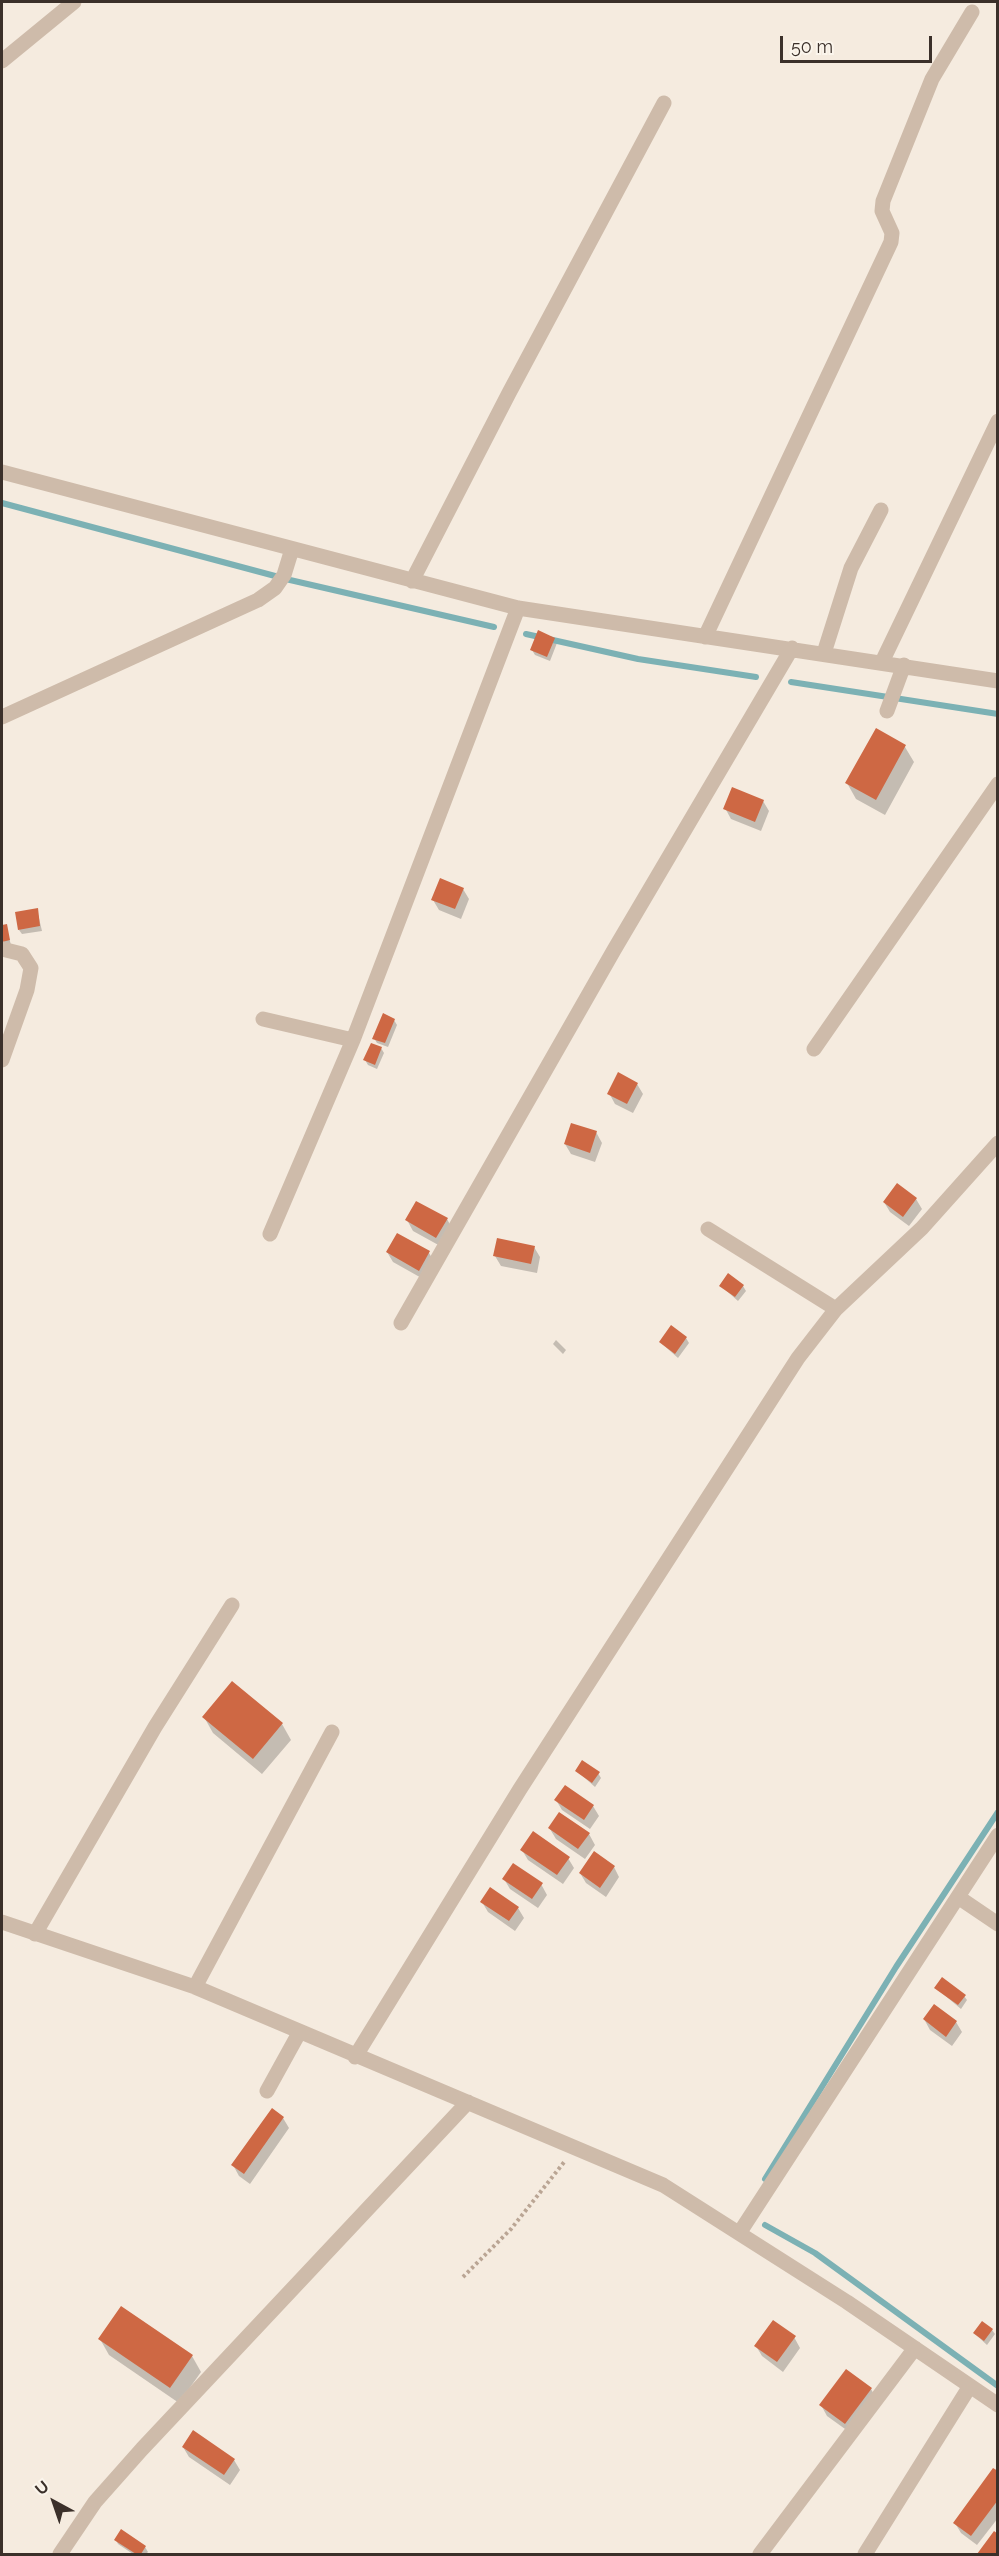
<!DOCTYPE html>
<style>
body{margin:0}
#map{position:relative;width:999px;height:2556px;overflow:hidden;background:#f5ebdf;font-family:Raleway,sans-serif}
canvas{display:block}
.frame{position:absolute;inset:0;border:3px solid #3b302a;pointer-events:none}
.north{position:absolute;left:24px;top:2472px;width:60px;height:60px;-webkit-text-stroke:4px #fbf5ec;paint-order:stroke;rotate:320deg;font-size:16px;font-weight:700;line-height:24px;text-align:center;color:#3b302a}
.north::after{content:'';display:block;margin:auto;width:21px;height:27px;background:#3b302a;clip-path:polygon(50% 0,100% 100%,50% 72%,0 100%)}
.scale{position:absolute;left:780px;top:36px;width:152px;height:27px;box-sizing:border-box;border:3px solid #3b302a;border-top:0;padding-left:8px;font-size:18px;line-height:21px;white-space:nowrap;color:#3b302a;-webkit-text-stroke:4px #fbf5ec;paint-order:stroke}
</style>
<div id="map">
<canvas width="999" height="2556"></canvas>
<div class="frame"></div>
<div class="north">U</div>
<div class="scale">50 m</div>
</div>
<script>
const context = document.querySelector('canvas').getContext('2d');
context.lineJoin = 'round';
function fill(path, color) { context.fillStyle = color; context.fill(path, 'evenodd'); }
const toPath = rows => new Path2D(rows.map(r => 'M' + r).join(''));
function trace(path, color, width, dash) { context.strokeStyle = color; context.lineWidth = width; context.lineCap = dash ? 'butt' : 'round'; context.setLineDash(dash || []); context.stroke(path); }
const shadow = toPath([
 [554,639,557,643,550,661,535,655,532,650],
 [876,730,905,747,914,762,885,815,856,799,847,783],
 [763,801,769,811,761,831,731,819,725,808],
 [463,889,469,899,461,919,439,910,433,900],
 [37,910,42,931,22,934,19,930],
 [6,926,11,945,2,946,2,927],
 [394,1020,397,1025,388,1047,377,1043,374,1038],
 [381,1048,384,1053,377,1069,368,1065,365,1060],
 [637,1084,643,1094,633,1113,615,1104,609,1093],
 [596,1132,602,1143,595,1162,571,1154,565,1144],
 [916,1199,922,1209,909,1226,890,1212,884,1202],
 [447,1219,453,1230,442,1247,413,1231,407,1220],
 [534,1247,540,1257,537,1273,501,1266,495,1256],
 [387,1252,429,1253,435,1263,425,1280,393,1262],
 [721,1286,743,1286,746,1291,738,1301],
 [686,1338,689,1343,678,1358,660,1342],
 [556,1340,566,1350,563,1354,553,1344],
 [204,1717,282,1724,291,1740,262,1774,213,1733],
 [577,1771,598,1773,601,1778,595,1787],
 [556,1800,593,1806,599,1816,590,1829,562,1810],
 [550,1829,589,1834,595,1845,585,1859,556,1839],
 [522,1850,568,1858,574,1868,563,1884,528,1860],
 [614,1867,619,1877,606,1897,586,1883,580,1873],
 [504,1879,541,1884,547,1895,538,1908,510,1889],
 [482,1902,518,1908,524,1918,515,1931,488,1912],
 [936,1988,964,1996,967,2000,961,2009],
 [924,2019,956,2022,962,2032,952,2046,930,2030],
 [283,2118,289,2128,250,2184,239,2176,233,2165],
 [992,2330,995,2334,987,2345,974,2333],
 [794,2337,800,2348,783,2372,762,2356,756,2346],
 [100,2339,192,2356,201,2372,179,2403,109,2355],
 [871,2389,877,2400,852,2434,827,2416,821,2405],
 [183,2447,234,2460,240,2470,230,2485,189,2457],
 [998,2473,998,2518,977,2545,961,2533,955,2523],
 [122,2531,145,2547,148,2552,146,2554,133,2554,118,2544,116,2540]
]);
const stream = toPath([
 [2,503,290,580,494,627],
 [526,634,638,659,756,677],
 [791,682,998,714],
 [765,2179,896,1967,998,1812],
 [765,2225,815,2253,998,2386]
]);
const building = toPath([
 [538,630,555,638,547,657,530,650],
 [876,728,906,745,876,800,845,783],
 [732,787,764,800,755,822,723,809],
 [440,878,464,888,455,909,431,900],
 [38,908,40,926,18,930,15,912],
 [7,924,10,940,2,942,2,925],
 [383,1013,395,1019,385,1043,372,1039],
 [371,1043,382,1047,375,1065,363,1060],
 [618,1072,638,1083,627,1104,607,1094],
 [571,1123,597,1131,590,1153,564,1144],
 [897,1183,917,1198,903,1217,883,1202],
 [416,1201,448,1218,436,1238,405,1220],
 [397,1233,430,1251,419,1271,386,1252],
 [497,1238,535,1246,531,1264,493,1256],
 [728,1273,744,1285,735,1297,719,1286],
 [671,1325,687,1337,675,1354,659,1342],
 [232,1681,283,1723,253,1759,202,1717],
 [582,1760,600,1772,592,1783,575,1771],
 [565,1785,594,1805,584,1820,554,1800],
 [559,1812,590,1833,578,1849,548,1828],
 [533,1831,570,1857,557,1875,520,1850],
 [594,1851,615,1866,600,1888,579,1873],
 [513,1863,543,1883,532,1899,502,1879],
 [490,1887,519,1907,509,1921,480,1902],
 [942,1977,966,1995,958,2005,934,1988],
 [934,2004,957,2021,946,2037,923,2019],
 [272,2108,284,2117,244,2174,231,2165],
 [121,2306,193,2355,170,2388,98,2339],
 [773,2320,796,2336,777,2362,754,2346],
 [982,2321,993,2329,984,2341,973,2333],
 [846,2369,872,2388,845,2424,819,2405],
 [193,2430,235,2459,224,2475,182,2447],
 [993,2468,998,2471,998,2500,971,2536,953,2523],
 [121,2529,146,2546,141,2554,136,2554,114,2540],
 [994,2531,998,2534,998,2554,977,2554]
]);
const path = toPath([
 [463,2277,511,2229,565,2161]
]);
const minor = toPath([
 [2,61,74,2],
 [2,472,518,608,998,681],
 [412,581,509,393,664,103],
 [705,637,891,242,892,233,882,211,883,201,932,79,972,12],
 [824,653,851,568,881,510],
 [882,662,998,421],
 [887,711,904,665],
 [2,717,258,600,275,588,284,575,292,549],
 [2,949,22,954,31,968,27,990,2,1060],
 [263,1019,353,1040],
 [814,1049,998,784],
 [708,1229,836,1309],
 [270,1234,353,1040,518,608],
 [401,1323,614,950,792,648],
 [958,1897,998,1924],
 [2,1922,195,1987,663,2185,847,2302,998,2405],
 [35,1934,155,1727,232,1605],
 [195,1987,332,1732],
 [355,2057,520,1789,798,1358,836,1309,922,1228,998,1143],
 [267,2091,299,2033],
 [740,2232,998,1835],
 [60,2554,95,2502,142,2449,468,2102],
 [760,2554,915,2348],
 [865,2554,970,2386]
]);
fill(shadow, '#0003');
trace(stream, '#7cb1b4', 6);
fill(building, '#ce6844');
trace(path, '#baa594', 4, [3, 3]);
trace(minor, '#cebbaa', 15);
</script>
